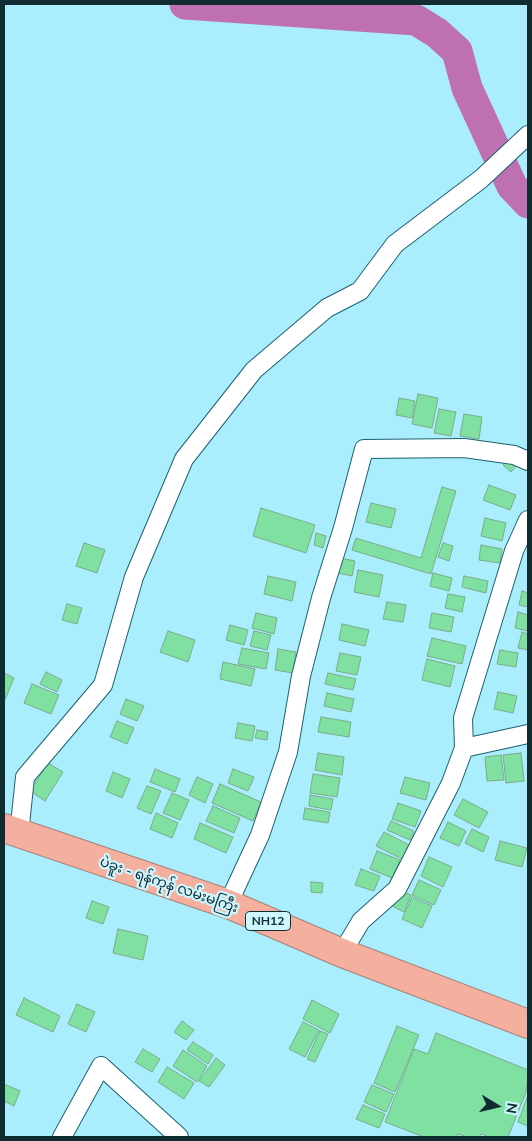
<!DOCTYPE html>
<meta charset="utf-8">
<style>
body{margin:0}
#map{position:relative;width:532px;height:1141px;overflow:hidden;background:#aaedfd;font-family:Mulish,sans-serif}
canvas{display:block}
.frame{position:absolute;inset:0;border:5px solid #102c32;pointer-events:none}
.north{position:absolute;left:472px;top:1081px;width:50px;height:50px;-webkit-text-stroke:4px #cef6ff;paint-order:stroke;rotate:99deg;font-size:14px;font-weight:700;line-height:20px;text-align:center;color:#102c32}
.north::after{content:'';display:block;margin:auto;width:18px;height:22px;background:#102c32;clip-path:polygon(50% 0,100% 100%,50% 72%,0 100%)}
</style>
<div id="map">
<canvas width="532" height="1141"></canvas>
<div class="frame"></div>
<div class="north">N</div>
</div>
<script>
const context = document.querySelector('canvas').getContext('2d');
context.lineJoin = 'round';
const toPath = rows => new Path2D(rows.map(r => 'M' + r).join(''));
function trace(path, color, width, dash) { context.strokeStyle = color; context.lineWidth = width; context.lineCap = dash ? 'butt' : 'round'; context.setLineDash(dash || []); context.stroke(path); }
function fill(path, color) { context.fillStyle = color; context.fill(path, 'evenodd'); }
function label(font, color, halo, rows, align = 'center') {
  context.font = font + ' Mulish,"Noto Sans Myanmar",sans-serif'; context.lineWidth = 4.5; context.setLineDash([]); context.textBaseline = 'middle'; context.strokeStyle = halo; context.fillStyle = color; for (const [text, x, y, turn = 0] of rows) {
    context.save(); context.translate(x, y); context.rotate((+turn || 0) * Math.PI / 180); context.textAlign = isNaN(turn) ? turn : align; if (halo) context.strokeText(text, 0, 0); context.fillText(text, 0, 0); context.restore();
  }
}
const river = toPath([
 [185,4,416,20,437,33,457,51,467,88,512,186,528,203]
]);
const building = toPath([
 [418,394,438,398,432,428,412,424,418,394],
 [399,398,415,401,412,418,396,415,399,398],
 [439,409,456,412,451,436,434,433,439,409],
 [464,414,482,417,479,439,460,436,464,414],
 [508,458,517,465,511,472,503,465,508,458],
 [489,485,516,495,510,510,483,500,489,485],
 [442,487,456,491,431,574,352,550,356,538,421,558,442,487],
 [371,503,396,509,391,528,366,522,371,503],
 [261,508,315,525,306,553,253,536,261,508],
 [485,518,506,523,502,541,481,536,485,518],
 [316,533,326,536,323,548,314,545,316,533],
 [84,543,105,550,97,573,76,566,84,543],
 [443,543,453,546,449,561,438,557,443,543],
 [481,545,502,549,500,563,479,560,481,545],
 [336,557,355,561,352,576,333,572,336,557],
 [358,570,383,575,379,597,354,592,358,570],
 [433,573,452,578,449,591,430,586,433,573],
 [268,576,296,582,292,601,264,594,268,576],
 [464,576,488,581,486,593,462,587,464,576],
 [522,591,528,593,528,607,519,605,522,591],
 [448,594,465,597,462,612,445,608,448,594],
 [387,602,406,605,403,622,383,619,387,602],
 [67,604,82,608,77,624,62,620,67,604],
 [518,612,528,615,528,631,515,628,518,612],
 [256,613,277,618,274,634,252,628,256,613],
 [432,613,454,617,451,632,429,628,432,613],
 [342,624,369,630,365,646,339,640,342,624],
 [230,625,248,630,244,645,226,640,230,625],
 [168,631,195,640,188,662,160,652,168,631],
 [254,631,271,635,267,650,250,646,254,631],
 [522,632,528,634,528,650,518,648,522,632],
 [432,638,466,646,462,664,427,656,432,638],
 [242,648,269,653,266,669,238,664,242,648],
 [278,649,296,652,293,673,275,670,278,649],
 [500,650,518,653,516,667,497,664,500,650],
 [340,653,361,657,357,675,336,671,340,653],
 [427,659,455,666,450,687,422,680,427,659],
 [223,662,255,669,251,686,220,679,223,662],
 [46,672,62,680,57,692,40,684,46,672],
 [4,673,14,678,4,702,4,673],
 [328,673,356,679,353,690,325,684,328,673],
 [32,684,59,695,51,714,24,703,32,684],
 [498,692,517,696,513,713,494,709,498,692],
 [327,693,354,699,351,712,324,706,327,693],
 [126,699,144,706,137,721,120,714,126,699],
 [321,717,351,722,349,737,318,732,321,717],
 [117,721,134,728,127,744,110,737,117,721],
 [238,723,255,726,252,741,235,738,238,723],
 [257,730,268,732,267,740,255,738,257,730],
 [318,753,344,757,342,775,315,770,318,753],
 [521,753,524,781,506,783,503,755,521,753],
 [501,755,504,780,487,781,485,757,501,755],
 [48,763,63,772,45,801,30,791,48,763],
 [155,769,180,779,175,792,150,782,155,769],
 [233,769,254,777,248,791,228,783,233,769],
 [113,772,130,779,122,798,106,791,113,772],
 [313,774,340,778,337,797,310,793,313,774],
 [197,777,213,784,205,803,189,795,197,777],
 [405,777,430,783,426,800,400,793,405,777],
 [220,784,261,802,253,821,212,803,220,784],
 [147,786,161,791,151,814,137,808,147,786],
 [172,793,189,800,180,820,163,813,172,793],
 [310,795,333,799,331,810,309,806,310,795],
 [463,799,488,812,479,828,454,815,463,799],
 [398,803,421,811,415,827,392,819,398,803],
 [213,806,240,818,234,833,206,821,213,806],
 [305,808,330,812,328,823,303,819,305,808],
 [156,813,178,823,172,838,150,829,156,813],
 [391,821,414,831,410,840,387,830,391,821],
 [448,822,466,831,459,846,440,838,448,822],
 [200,823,233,837,226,853,194,839,200,823],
 [472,829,489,837,483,852,465,843,472,829],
 [384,832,411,846,404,860,376,846,384,832],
 [500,841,527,848,522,867,495,860,500,841],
 [377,851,400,860,392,878,370,869,377,851],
 [429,857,452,867,443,887,421,876,429,857],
 [361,869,380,876,374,891,355,885,361,869],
 [419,880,441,890,434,905,412,895,419,880],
 [311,882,323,883,322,893,311,892,311,882],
 [399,890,411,895,404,912,392,906,399,890],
 [412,897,432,906,422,928,402,919,412,897],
 [92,901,109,907,103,924,86,918,92,901],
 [118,929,148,936,143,960,113,953,118,929],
 [24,998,60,1016,53,1032,16,1015,24,998],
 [312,1000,339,1014,330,1033,303,1019,312,1000],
 [77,1004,95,1012,86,1032,68,1024,77,1004],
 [182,1021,194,1030,186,1040,174,1032,182,1021],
 [303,1022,319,1030,305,1057,289,1049,303,1022],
 [397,1026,419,1035,395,1092,374,1083,397,1026],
 [320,1031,328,1034,315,1062,307,1059,320,1031],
 [436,1033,528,1070,528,1082,526,1089,527,1090,508,1137,489,1137,481,1134,479,1137,467,1137,458,1134,457,1137,424,1137,385,1122,414,1049,428,1054,436,1033],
 [193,1042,213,1055,208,1064,187,1050,193,1042],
 [143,1049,160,1059,152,1072,135,1062,143,1049],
 [183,1050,207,1066,197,1082,173,1066,183,1050],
 [216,1058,225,1065,209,1087,199,1081,216,1058],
 [167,1067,194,1083,184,1099,158,1082,167,1067],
 [4,1084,20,1091,14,1106,4,1101,4,1084],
 [372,1085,394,1094,386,1112,364,1102,372,1085],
 [528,1095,528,1126,518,1122,528,1095],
 [363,1105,385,1114,379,1128,356,1119,363,1105]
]);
const street = toPath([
 [464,748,528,734],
 [19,834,25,777,103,685,134,577,184,459,254,370,327,308,360,291,395,244,481,179,528,135],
 [228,904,260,835,288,752,301,676,321,598,343,528,364,449,464,448,514,455,528,461],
 [342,953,361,921,397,889,451,783,464,748,463,718,514,551,528,520],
 [62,1137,101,1066,179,1137]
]);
const highway = toPath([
 [4,828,228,904,342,953,528,1024]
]);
const shields = [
 [268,921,45]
];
const shieldNames = [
 ["NH12",268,921]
];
const streetNames = [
 ["ပဲခူး - ရန်ကုန် လမ်းမကြီး",169,885,19]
];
trace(river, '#be70b0', 31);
fill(building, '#80e0a1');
trace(building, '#7bab89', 1);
trace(street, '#1c6270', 20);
trace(highway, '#a58178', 30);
trace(street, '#fff', 18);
trace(highway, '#f5af9e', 28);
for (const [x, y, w] of shields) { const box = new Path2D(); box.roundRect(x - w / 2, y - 9.5, w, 19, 4); context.fillStyle = '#cef6ff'; context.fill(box); trace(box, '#102c32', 1); }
label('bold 12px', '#102c32', null, shieldNames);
label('14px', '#102c32', '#cef6ff', streetNames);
</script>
